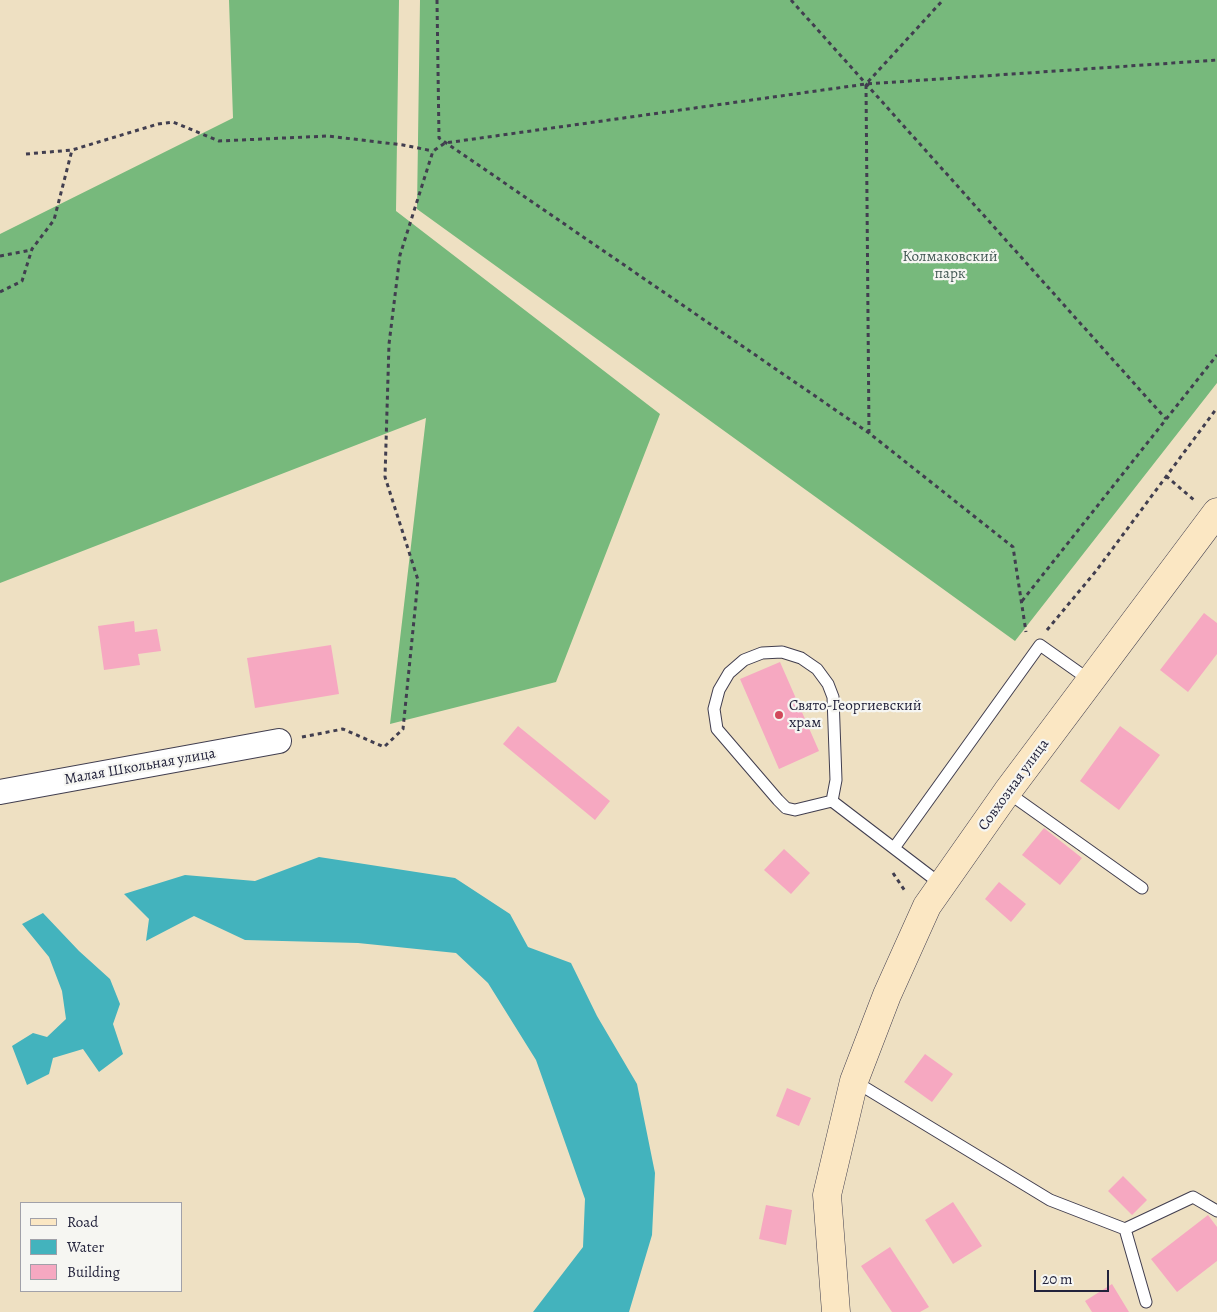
<!DOCTYPE html>
<meta charset="utf-8">
<style>
body{margin:0}
#map{position:relative;width:1217px;height:1312px;overflow:hidden;background:#eee0c2;font-family:Alegreya,serif}
canvas{display:block}
.legend{position:absolute;left:20px;top:1202px;width:162px;height:90px;box-sizing:border-box;background:#f6f6f2;border:1px solid #a1a1a9;margin:0;padding:6px 9px;list-style:none;font-size:15px;color:#22223b}
.legend li{display:flex;align-items:center;gap:10px;height:25px}
.legend b{width:25px;border:1px solid #a1a1a9}
.scale{position:absolute;left:1034px;top:1270px;width:75px;height:22px;box-sizing:border-box;border:2px solid #22223b;border-top:0;padding-left:6px;font-size:15px;line-height:18px;white-space:nowrap;color:#22223b;-webkit-text-stroke:4px #f6f6f2;paint-order:stroke}
</style>
<div id="map">
<canvas width="1217" height="1312"></canvas>
<ul class="legend">
<li><b style="height:6px;background:#fbe7c3"></b>Road</li>
<li><b style="height:14px;background:#43b3bd"></b>Water</li>
<li><b style="height:14px;background:#f6a8c1"></b>Building</li>
</ul>
<div class="scale">20 m</div>
</div>
<script>
const context = document.querySelector('canvas').getContext('2d');
context.lineJoin = 'round';
function fill(path, color) { context.fillStyle = color; context.fill(path, 'evenodd'); }
const toPath = rows => new Path2D(rows.map(r => 'M' + r).join(''));
function trace(path, color, width, dash) { context.strokeStyle = color; context.lineWidth = width; context.lineCap = dash ? 'butt' : 'round'; context.setLineDash(dash || []); context.stroke(path); }
function label(font, color, halo, rows, align = 'center') {
  context.font = font + ' Alegreya,serif'; context.lineWidth = 4.5; context.setLineDash([]); context.textBaseline = 'middle'; context.strokeStyle = halo; context.fillStyle = color; for (const [text, x, y, turn = 0] of rows) {
    context.save(); context.translate(x, y); context.rotate((+turn || 0) * Math.PI / 180); context.textAlign = isNaN(turn) ? turn : align; if (halo) context.strokeText(text, 0, 0); context.fillText(text, 0, 0); context.restore();
  }
}
const forest = toPath([
 [229,0,399,0,396,211,660,414,556,682,390,724,426,418,0,583,0,234,233,118],
 [420,0,1217,0,1217,383,1015,641,417,209]
]);
const water = toPath([
 [319,857,455,878,510,914,528,947,571,963,597,1016,637,1084,655,1173,652,1235,629,1312,533,1312,583,1247,585,1199,536,1060,488,983,456,953,358,943,245,940,194,916,146,941,149,919,124,894,185,875,255,881],
 [43,913,79,951,110,979,120,1004,113,1024,123,1054,99,1072,83,1049,53,1058,49,1074,27,1085,12,1046,33,1033,47,1037,66,1019,62,991,49,957,22,924]
]);
const building = toPath([
 [1204,613,1217,623,1217,654,1188,692,1160,670],
 [134,621,135,632,157,629,161,651,138,654,140,665,104,670,98,626],
 [331,645,339,694,255,708,247,658],
 [780,662,819,751,779,769,740,679],
 [518,726,610,801,595,820,503,744],
 [1120,726,1160,755,1119,810,1080,781],
 [1044,828,1082,858,1060,885,1022,855],
 [784,849,810,873,791,894,764,870],
 [999,882,1026,904,1011,922,985,899],
 [925,1054,953,1074,932,1102,904,1082],
 [787,1088,811,1098,799,1126,776,1116],
 [1123,1176,1147,1200,1132,1215,1108,1191],
 [953,1202,982,1246,953,1264,925,1220],
 [766,1205,792,1210,786,1245,759,1239],
 [1208,1215,1217,1227,1217,1261,1177,1292,1151,1259],
 [890,1247,929,1307,920,1312,892,1312,861,1266],
 [1112,1284,1129,1312,1092,1312,1085,1301]
]);
const path = toPath([
 [437,0,439,138,869,433,1013,547,1026,632],
 [791,0,1166,419],
 [26,154,72,150,158,124,173,122,219,141,328,136,403,145,433,151],
 [0,256,31,250],
 [0,292,22,281,32,249,54,220,72,150],
 [869,433,866,84,943,0],
 [1166,476,1194,500],
 [1022,601,1217,355],
 [1047,630,1096,571,1217,408],
 [302,737,343,729,384,747,403,729,418,580,385,477,389,344,400,255,433,151,445,143,866,84,1217,60],
 [893,873,905,891]
]);
const lane = toPath([
 [782,652,801,658,817,669,828,684,833,697,836,780,832,801,795,810,786,808,778,800,717,729,714,709,719,690,729,673,744,660,762,653,782,652],
 [1007,792,1142,888],
 [832,801,942,885],
 [894,848,1040,645,1091,681],
 [854,1081,1050,1200,1125,1229,1193,1197,1217,1211],
 [1125,1229,1146,1302]
]);
const street = toPath([
 [0,792,279,741]
]);
const secondary = toPath([
 [836,1312,827,1195,854,1081,887,995,927,906,1007,792,1217,512]
]);
const markers = [
 [779,715,5,"#d1495b"]
];
const parkNames = [
 ["Колмаковский",950,257],
 ["парк",950,274]
];
const poiNames = [
 ["Свято-Георгиевский",789,706],
 ["храм",789,723]
];
const streetNames = [
 ["Малая Школьная улица",140,767,-10],
 ["Совхозная улица",1014,785,-54]
];
fill(forest, '#77b97c');
fill(water, '#43b3bd');
fill(building, '#f6a8c1');
trace(lane, '#413e4f', 13);
trace(street, '#413e4f', 26);
trace(secondary, '#413e4f', 29);
trace(path, '#413e4f', 3, [4, 4]);
trace(lane, '#fff', 11);
trace(street, '#fff', 24);
trace(secondary, '#fbe7c3', 28);
for (const [x, y, r, color] of markers) { const dot = new Path2D(); dot.arc(x, y, r, 0, 2 * Math.PI); context.fillStyle = color; context.fill(dot); trace(dot, '#f6f6f2', 2); }
label('15px', '#445955', '#f6f6f2', parkNames);
label('15px', '#22223b', '#f6f6f2', poiNames, 'left');
label('15px', '#22223b', '#f6f6f2', streetNames);
</script>
